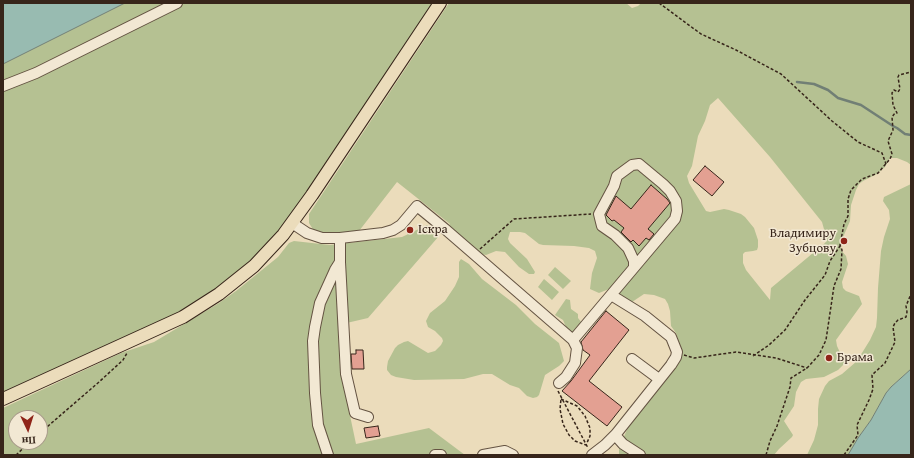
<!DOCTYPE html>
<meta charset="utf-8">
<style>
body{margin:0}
#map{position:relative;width:914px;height:458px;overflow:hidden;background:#ebdcbb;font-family:"Gentium Book Plus",serif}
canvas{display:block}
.frame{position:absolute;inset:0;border:4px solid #37251a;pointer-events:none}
.north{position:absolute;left:8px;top:410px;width:40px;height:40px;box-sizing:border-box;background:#f2e8d3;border:1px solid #a79a89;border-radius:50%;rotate:176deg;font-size:11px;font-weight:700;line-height:16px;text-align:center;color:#37251a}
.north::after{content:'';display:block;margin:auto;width:14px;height:18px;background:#8f2418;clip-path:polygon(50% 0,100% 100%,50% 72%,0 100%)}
</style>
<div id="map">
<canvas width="914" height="458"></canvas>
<div class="frame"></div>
<div class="north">Пн</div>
</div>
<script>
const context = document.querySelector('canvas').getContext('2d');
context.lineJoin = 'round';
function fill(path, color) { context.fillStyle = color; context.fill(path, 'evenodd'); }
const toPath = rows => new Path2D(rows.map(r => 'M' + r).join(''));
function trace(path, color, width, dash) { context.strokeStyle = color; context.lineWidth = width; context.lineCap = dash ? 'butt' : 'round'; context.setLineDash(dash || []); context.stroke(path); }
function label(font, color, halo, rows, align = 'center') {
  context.font = font + ' "Gentium Book Plus",serif'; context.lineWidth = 3; context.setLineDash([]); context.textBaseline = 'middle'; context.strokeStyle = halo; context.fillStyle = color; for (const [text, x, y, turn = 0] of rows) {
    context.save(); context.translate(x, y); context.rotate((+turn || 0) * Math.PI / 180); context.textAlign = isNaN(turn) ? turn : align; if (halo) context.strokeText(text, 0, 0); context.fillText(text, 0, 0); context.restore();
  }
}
const green = toPath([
 [125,3,436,3,345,139,275,236,259,255,213,291,174,315,127,338,3,392,3,64],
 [449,3,626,3,632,8,638,6,641,3,911,3,911,165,907,162,897,158,890,158,885,167,877,174,863,181,859,184,856,190,851,205,850,221,841,242,841,250,846,256,848,264,842,282,843,288,846,291,859,296,862,304,836,340,837,346,844,361,844,364,838,370,824,377,806,379,801,382,796,392,794,406,784,421,793,435,792,437,779,449,774,455,619,455,619,448,629,425,681,359,682,355,676,333,671,326,670,311,668,304,665,299,654,295,644,294,629,304,610,288,609,289,599,293,590,289,592,273,597,258,595,251,589,248,574,246,543,245,539,244,525,233,520,232,510,232,508,239,510,243,527,259,535,272,534,274,529,274,519,267,505,252,496,251,486,255,480,254,447,227,450,224,397,182,359,231,328,234,314,231,309,223,309,214],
 [718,98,770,157,822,222,827,240,825,243,771,288,770,300,746,270,743,263,743,254,745,252,753,251,757,250,758,247,758,240,754,228,745,217,741,214,729,210,724,209,710,212,706,211,689,183,687,176,692,166,698,136,705,121,710,105],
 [911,184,911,369,891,387,886,393,871,420,858,438,848,455,807,455,814,440,818,425,818,409,819,399,825,386,829,381,842,374,857,361,870,340,876,327,877,318,878,288,881,251,884,237,890,219,889,210,883,201,884,197],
 [427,225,439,236,368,318,338,325,340,368,356,444,429,428,465,455,3,455,3,408,121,353,154,342,219,303,236,291,278,257,289,243,294,241,330,245,402,237],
 [16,418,40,418,40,442,16,442],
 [461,259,469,264,482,279,516,305,535,324,559,343,564,361,559,366,545,375,539,395,537,397,533,398,527,396,519,388,510,385,492,374,483,374,464,379,414,380,396,377,391,375,387,370,387,367,388,361,395,348,398,345,404,342,408,341,428,353,435,351,441,345,443,341,442,338,435,331,428,327,426,321,430,313,445,301,455,286,459,277,459,262],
 [555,267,571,281,563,289,548,275],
 [544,279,559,292,552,300,538,287],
 [566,299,570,300,571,309,578,314,578,318,582,323,573,333,571,333,566,327,563,320,555,315]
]);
const water = toPath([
 [3,3,125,3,3,64,3,3],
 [911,369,911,455,848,455,858,438,871,420,886,393,891,387,911,369]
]);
const stream = toPath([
 [797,82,814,84,828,90,838,98,861,105,893,126,897,128,905,134,911,135]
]);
const building = toPath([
 [705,166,724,182,712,196,693,180,705,166],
 [651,185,667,199,670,203,648,229,654,234,649,240,646,238,639,246,633,240,631,242,621,232,624,228,614,220,612,221,606,215,616,196,631,209,651,185],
 [606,311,629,330,589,381,622,407,607,426,562,391,571,381,590,355,583,350,581,342,606,311],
 [356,350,363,350,364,369,352,369,351,354,356,354,356,350],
 [378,426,380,436,366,438,364,428,378,426]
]);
const path = toPath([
 [659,3,701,34,736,50,781,74,832,121,858,142,882,153,886,164],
 [480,249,514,219,591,214],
 [684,355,694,358,736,352,776,358,807,368],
 [753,356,769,345,785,330,805,300,825,275,830,261,840,246],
 [558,391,588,448],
 [561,399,577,406,585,416,590,428,590,436,586,445,575,441,569,435,563,424,560,409,561,399],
 [40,433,99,382,123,360,127,353],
 [16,455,30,442],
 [766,455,770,441,777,426,790,387,791,378,807,368,819,355,826,340,834,286,841,269,842,250,840,245,844,224,848,216,848,199,851,190,862,179,878,173,890,159,892,154,888,141,893,130,892,117,895,113,897,113,893,105,892,93,894,90,898,92,900,89,898,77,899,75,911,72],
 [844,455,858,435,857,425,869,400,873,389,872,375,885,363,895,342,893,327,895,323,898,320,906,317,907,312,906,306,911,294]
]);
const minor = toPath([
 [3,86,36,73,177,3],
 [292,223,307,233,322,238,340,238,383,233,393,230,401,225,417,206,445,229,573,340,577,348,575,363,566,377,559,383],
 [340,262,346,374,355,413,368,417],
 [573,340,675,219,677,211,676,201,670,191,663,184,639,164,632,165,617,176,614,186,599,214,602,226,615,235,628,248,634,261,634,267],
 [632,359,659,379],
 [615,435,623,444,640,455],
 [328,455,318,425,315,393,313,341,315,327,320,303,335,270,340,262,340,238],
 [435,455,441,455],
 [483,455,505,451,513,455],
 [592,455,605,445,616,434,671,365,676,357,677,352,671,337,645,316,611,295]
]);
const major = toPath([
 [3,399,183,317,219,294,254,266,283,235,312,195,440,3]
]);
const markers = [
 [410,230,4,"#8f2418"],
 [844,241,4,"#8f2418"],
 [829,358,4,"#8f2418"]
];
const poiNames = [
 ["Іскра",418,230],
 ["Владимиру",836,234,"right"],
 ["Зубцову",836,249,"right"],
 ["Брама",837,358]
];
fill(green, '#b5c192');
fill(water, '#98bbb1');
trace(water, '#717f75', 1);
trace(stream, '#717f75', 2.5);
fill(building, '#e3a092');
trace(building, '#37251a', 1);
trace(minor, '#645342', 12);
trace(major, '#37251a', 14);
trace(path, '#37251a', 1.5, [3, 2]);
trace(minor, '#f2e8d3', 10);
trace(major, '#ebdcbb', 12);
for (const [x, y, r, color] of markers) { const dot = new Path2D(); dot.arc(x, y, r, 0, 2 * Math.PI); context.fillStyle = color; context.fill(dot); trace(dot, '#f2e8d3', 1.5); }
label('13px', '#37251a', '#f2e8d3', poiNames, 'left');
</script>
